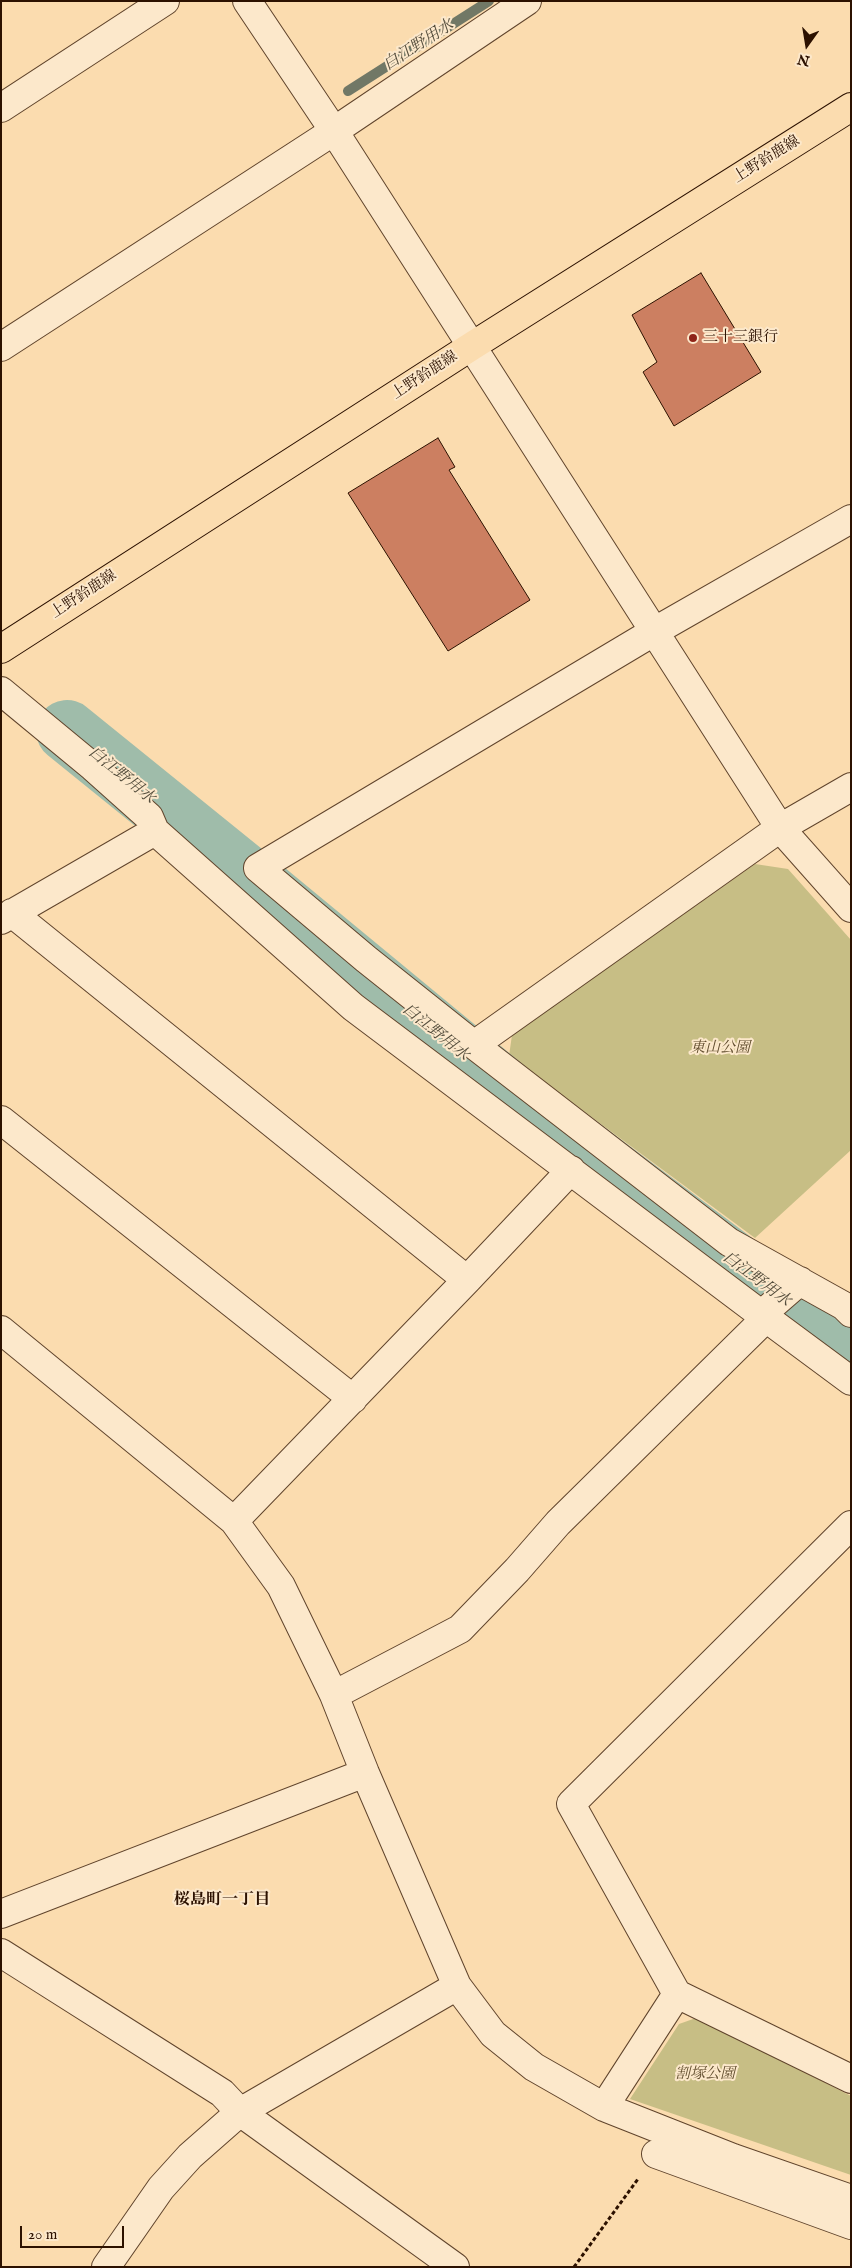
<!DOCTYPE html>
<meta charset="utf-8">
<style>
body{margin:0}
#map{position:relative;width:852px;height:2268px;overflow:hidden;background:#fbdcaf;font-family:"IM FELL English",serif}
canvas{display:block}
.frame{position:absolute;inset:0;border:2px solid #2c1100;pointer-events:none}
.north{position:absolute;left:782px;top:20px;width:50px;height:50px;-webkit-text-stroke:4px #fce8cb;paint-order:stroke;rotate:193deg;font-size:14px;font-weight:700;line-height:20px;text-align:center;color:#2c1100}
.north::after{content:'';display:block;margin:auto;width:18px;height:22px;background:#2c1100;clip-path:polygon(50% 0,100% 100%,50% 72%,0 100%)}
.scale{position:absolute;left:20px;top:2226px;width:104px;height:22px;box-sizing:border-box;border:2px solid #2c1100;border-top:0;padding-left:6px;font-size:15px;line-height:18px;white-space:nowrap;color:#2c1100;-webkit-text-stroke:4px #fce8cb;paint-order:stroke}
</style>
<div id="map">
<canvas width="852" height="2268"></canvas>
<div class="frame"></div>
<div class="north">N</div>
<div class="scale">20 m</div>
</div>
<script>
const context = document.querySelector('canvas').getContext('2d');
context.lineJoin = 'round';
function fill(path, color) { context.fillStyle = color; context.fill(path, 'evenodd'); }
const toPath = rows => new Path2D(rows.map(r => 'M' + r).join(''));
function trace(path, color, width, dash) { context.strokeStyle = color; context.lineWidth = width; context.lineCap = dash ? 'butt' : 'round'; context.setLineDash(dash || []); context.stroke(path); }
function label(font, color, halo, rows, align = 'center') {
  context.font = font + ' "IM FELL English","Noto Serif JP",serif'; context.lineWidth = 4; context.setLineDash([]); context.textBaseline = 'middle'; context.strokeStyle = halo; context.fillStyle = color; for (const [text, x, y, turn = 0] of rows) {
    context.save(); context.translate(x, y); context.rotate((+turn || 0) * Math.PI / 180); context.textAlign = isNaN(turn) ? turn : align; if (halo) context.strokeText(text, 0, 0); context.fillText(text, 0, 0); context.restore();
  }
}
const green = toPath([
 [755,864,788,869,851,940,851,1150,755,1238,509,1056,512,1035],
 [696,2018,851,2096,851,2175,630,2099,679,2024]
]);
const stream = toPath([
 [348,91,489,1]
]);
const river = toPath([
 [67,731,245,875,521,1103,851,1351]
]);
const building = toPath([
 [701,273,761,372,674,426,643,372,657,362,632,315,701,273],
 [438,438,455,467,449,470,530,600,448,651,348,493,438,438]
]);
const path = toPath([
 [574,2267,638,2179]
]);
const minor = toPath([
 [247,1,334,131,527,1],
 [1,108,165,1],
 [1,347,334,131,780,828,851,787],
 [1,691,93,767,149,817,155,831,353,1007,766,1318,558,1523,517,1570,460,1629,334,1695],
 [851,908,780,828,474,1045,729,1242,844,1306,851,1313],
 [12,913,467,1280],
 [1,920,155,831],
 [474,1045,366,959,258,868,655,631,851,519],
 [1,1120,353,1399],
 [762,1314,800,1281],
 [766,1318,851,1381],
 [1,1330,234,1521,467,1280,571,1170],
 [234,1521,281,1586,334,1695,365,1773,457,1986,493,2034,534,2067,604,2107,733,2158,851,2199],
 [1,1914,365,1773],
 [1,1953,222,2093,240,2112,455,2267],
 [677,1994,851,2079],
 [604,2107,677,1994,571,1804,851,1525],
 [656,2154,851,2225],
 [106,2267,161,2188,190,2156,240,2112,457,1986]
]);
const major = toPath([
 [1,649,472,346,851,107]
]);
const markers = [
 [693,338,5,"#8f2418"]
];
const streetNames = [
 ["上野鈴鹿線",767,160,-32],
 ["上野鈴鹿線",425,376,-33],
 ["上野鈴鹿線",84,595,-33]
];
const poiNames = [
 ["三十三銀行",703,338]
];
const parkNames = [
 ["東山公園",720,1049],
 ["割塚公園",705,2075]
];
const waterNames = [
 ["白江野用水",419,46,-33],
 ["白江野用水",121,776,39],
 ["白江野用水",435,1033,39],
 ["白江野用水",756,1280,37]
];
const neighbourhoodNames = [
 ["桜島町一丁目",222,1901]
];
fill(green, '#c7be85');
trace(stream, '#717866', 10);
trace(river, '#9fbcaa', 62);
fill(building, '#cc7f61');
trace(building, '#2c1100', 1);
trace(minor, '#60442c', 30);
trace(major, '#2c1100', 30);
trace(path, '#2c1100', 3, [4, 2.5]);
trace(minor, '#fce8cb', 28);
trace(major, '#fbdcaf', 28);
for (const [x, y, r, color] of markers) { const dot = new Path2D(); dot.arc(x, y, r, 0, 2 * Math.PI); context.fillStyle = color; context.fill(dot); trace(dot, '#fce8cb', 2); }
label('15px', '#2c1100', '#fce8cb', streetNames);
label('15px', '#2c1100', '#fce8cb', poiNames, 'left');
label('italic 15px', '#624e2f', '#fce8cb', parkNames);
label('italic 16px', '#544d3c', '#fce8cb', waterNames);
label('bold 16px', '#2c1100', '#fce8cb', neighbourhoodNames);
</script>
